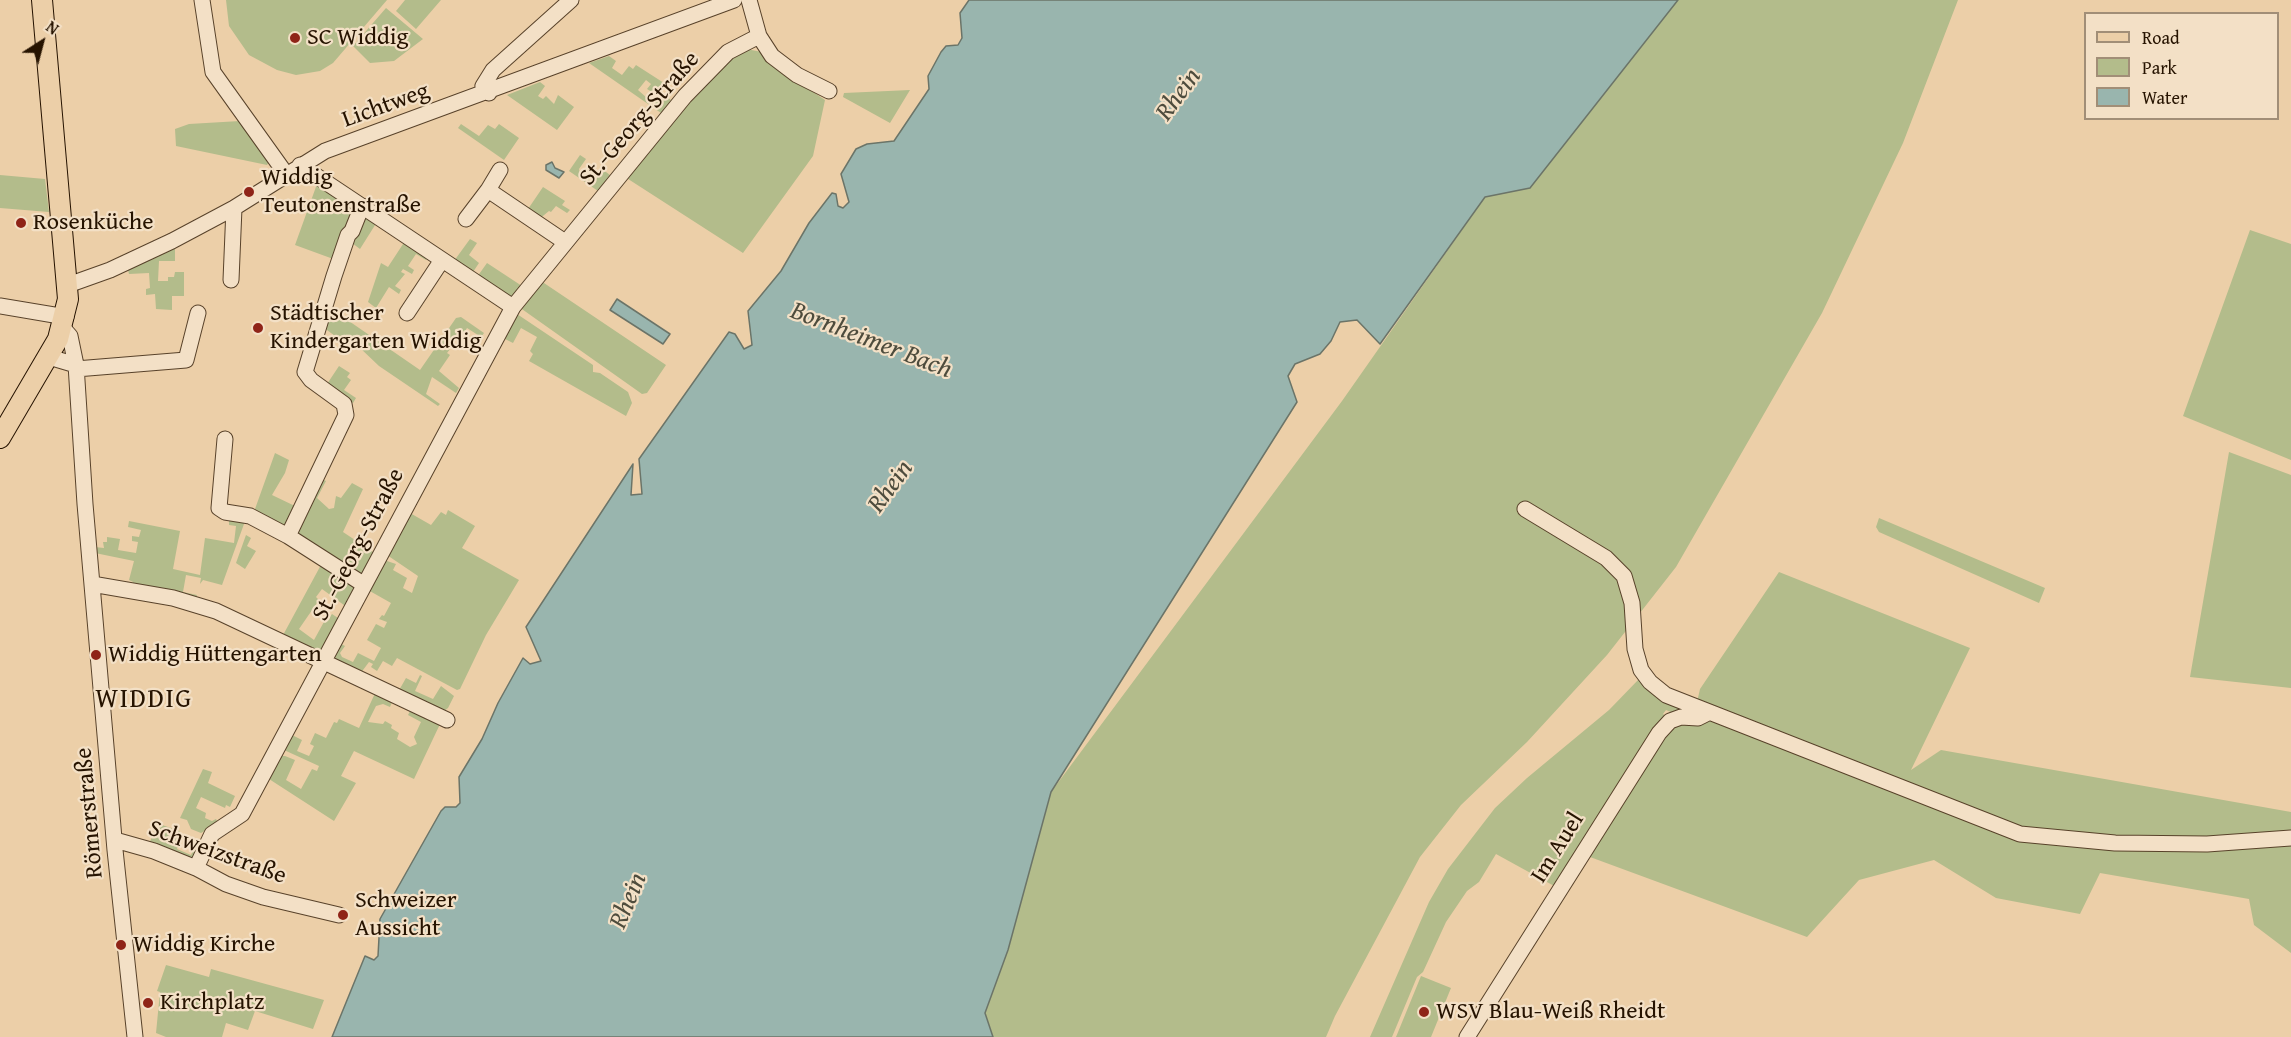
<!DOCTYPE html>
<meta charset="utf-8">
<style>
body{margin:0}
#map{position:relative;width:2291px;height:1037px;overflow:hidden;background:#eccfa8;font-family:"Gentium Book Plus",serif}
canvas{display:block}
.legend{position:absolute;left:2084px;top:12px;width:195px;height:108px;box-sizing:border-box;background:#f3e0c6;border:2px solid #a18e77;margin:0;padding:8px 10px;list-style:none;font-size:18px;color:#261300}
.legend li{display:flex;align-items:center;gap:12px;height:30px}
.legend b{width:30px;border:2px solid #a18e77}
.north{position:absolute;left:12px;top:12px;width:60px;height:60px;-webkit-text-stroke:4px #f3e0c6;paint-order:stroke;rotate:36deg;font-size:16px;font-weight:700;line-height:24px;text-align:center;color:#261300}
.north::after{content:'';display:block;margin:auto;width:21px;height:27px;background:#261300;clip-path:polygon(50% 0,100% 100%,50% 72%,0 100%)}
</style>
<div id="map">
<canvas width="2291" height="1037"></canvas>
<ul class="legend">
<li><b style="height:8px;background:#eccfa8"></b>Road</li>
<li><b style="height:16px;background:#b3bc8b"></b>Park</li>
<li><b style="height:16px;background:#99b5ae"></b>Water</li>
</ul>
<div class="north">N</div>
</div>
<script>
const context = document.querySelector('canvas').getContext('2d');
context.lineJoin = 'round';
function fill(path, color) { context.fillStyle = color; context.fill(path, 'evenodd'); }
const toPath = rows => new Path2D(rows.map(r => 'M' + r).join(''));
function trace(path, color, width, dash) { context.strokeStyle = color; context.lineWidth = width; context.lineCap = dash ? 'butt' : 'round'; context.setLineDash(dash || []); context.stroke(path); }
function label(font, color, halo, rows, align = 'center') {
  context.font = font + ' "Gentium Book Plus",serif'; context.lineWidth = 4.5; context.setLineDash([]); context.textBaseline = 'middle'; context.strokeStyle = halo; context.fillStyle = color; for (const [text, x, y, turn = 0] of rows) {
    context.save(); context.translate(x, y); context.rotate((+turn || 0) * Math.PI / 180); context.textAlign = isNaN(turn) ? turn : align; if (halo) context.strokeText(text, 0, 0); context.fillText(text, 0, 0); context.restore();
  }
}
const green = toPath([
 [226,0,387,0,333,63,320,71,296,75,277,70,249,55,229,26],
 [405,0,441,0,416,29,396,11],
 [1678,0,1958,0,1903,143,1822,313,1676,567,1607,655,1527,742,1461,805,1420,857,1335,1016,1326,1037,993,1037,985,1013,1008,950,1051,792,1342,401,1485,197,1530,188],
 [386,8,423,39,394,61,370,63,353,46],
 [746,49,762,52,776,67,825,100,813,156,743,253,625,177,707,76],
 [609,56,616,61,612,68,622,75,629,66,633,69,636,65,664,83,652,92,647,89,651,84,646,80,638,90,647,98,648,97,659,101,665,95,671,100,661,113,589,63],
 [540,82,545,86,538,96,543,99,546,96,554,104,558,95,574,107,557,130,507,95],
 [910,90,890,123,843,97,844,93],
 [240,121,269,162,267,165,176,146,175,129,189,124],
 [461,124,479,136,488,125,495,129,499,124,519,138,504,160,458,128],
 [580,155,586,159,579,169,580,174,594,183,602,169,610,175,598,191,569,171],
 [0,175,45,179,49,212,0,208],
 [317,184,354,209,336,260,295,245],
 [543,187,565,201,562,205,570,210,567,213,556,206,551,212,549,211,538,220,526,212],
 [366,217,377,222,360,249,352,243],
 [2250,230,2291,244,2291,460,2183,416],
 [470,239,477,243,469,255,479,263,473,272,454,261],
 [405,241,428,257,426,260,416,254,408,266,414,270,412,274,403,269,401,272,405,274,395,286,401,290,399,294,389,287,376,308,368,302,381,263,388,267],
 [175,248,175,261,159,261,158,281,168,281,168,277,174,277,175,272,184,272,184,296,172,296,172,310,156,309,155,294,146,295,146,289,150,288,149,273,129,274,128,270],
 [487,263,525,288,514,299,477,277],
 [541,281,666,365,647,393,642,394,519,307],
 [330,308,420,370,456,318,461,317,484,333,481,337,467,328,459,341,453,337,447,345,451,348,447,353,450,355,439,371,459,388,456,393,432,377,426,394,440,404,438,406,379,366,359,347,343,342,323,327],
 [517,314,593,365,593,372,600,373,628,392,632,403,626,416,529,361,533,354,530,351,537,337,521,328,513,343,503,338],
 [339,366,350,373,347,377,351,380,344,390,356,398,353,403,327,384],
 [2229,452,2291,475,2291,688,2190,677],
 [275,453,289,460,285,473,272,495,297,507,290,523,283,527,256,513,255,509],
 [322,479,326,481,317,498,329,509,334,508,336,496,341,498,352,483,363,489,343,532,376,554,360,576,297,534],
 [448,510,475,526,462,548,519,580,486,635,460,689,457,690,397,658,392,666,383,661,377,671,371,667,373,664,369,662,360,674,333,659,341,644,345,646,340,653,342,657,353,662,358,653,374,661,381,648,367,640,376,624,384,628,387,622,379,619,382,615,384,616,391,603,368,590,384,560,396,564,393,570,407,578,403,588,412,593,418,576,384,553,410,513,431,525,441,512,446,515],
 [229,516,244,521,244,524,222,585,203,580,200,584,201,578,186,575,183,592,197,595,196,599,132,587,133,582,129,580,134,561,95,553,95,547,104,548,103,542,107,542,107,537,120,539,118,550,136,553,138,542,132,541,132,536,139,537,141,530,128,527,129,521,180,531,173,569,200,575,205,538,234,543,236,526,229,525],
 [1879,518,2045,588,2039,603,1879,532,1876,527],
 [246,535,251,538,247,546,256,551,245,569,236,563],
 [322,563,355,587,348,608,322,589,316,597,319,600,299,629,314,640,325,620,327,621,332,614,341,620,323,652,318,654,282,637],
 [1779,572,1970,648,1911,770,1941,750,2291,812,2291,953,2254,925,2249,899,2100,873,2080,914,1996,898,1934,860,1859,880,1807,937,1590,857,1673,713,1666,710,1663,714,1666,716,1556,887,1496,854,1479,882,1467,891,1446,922,1423,972,1417,977,1392,1037,1370,1037,1429,902,1448,869,1495,808,1527,778,1609,710,1640,678,1695,711,1700,689],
 [420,675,422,676,415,691,433,699,441,686,454,696,448,708,444,711,398,692,406,678,416,683],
 [377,689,394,697,390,707,383,704,376,706,368,722,383,724,385,721,392,725,391,728,399,733,397,739,410,747,417,744,414,737,421,722,408,715,413,705,441,722,414,779,354,751,341,776,356,783,334,821,269,779,281,756,285,756,295,760,286,780,301,789,312,769,317,771,319,766,284,750,292,735,302,740,297,751,309,756,314,746,310,744,315,733,326,738,334,722,337,723,339,719,359,728],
 [203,769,212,772,208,783,235,796,230,807,226,805,225,808,201,797,196,808,206,813,205,818,212,821,216,819,218,823,201,833,191,829,187,820,180,818],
 [159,824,180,831,178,836,182,837,177,849,191,855,196,844,200,848,194,860,148,845],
 [166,965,209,977,211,969,324,1000,313,1029,255,1011,248,1030,226,1023,222,1037,166,1037,156,1033,160,992,157,991],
 [1421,976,1451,988,1431,1037,1396,1037]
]);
const water = toPath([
 [969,0,1678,0,1530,188,1485,197,1380,344,1357,320,1340,322,1331,341,1320,354,1295,364,1288,376,1297,402,1051,792,1008,950,985,1013,993,1037,332,1037,365,956,374,960,378,956,380,919,441,811,445,807,456,807,460,803,459,777,482,739,498,703,523,658,530,664,541,661,526,627,633,464,631,495,642,494,639,459,729,332,735,334,744,349,752,345,748,311,781,271,809,223,832,193,836,194,838,206,843,208,849,202,841,174,856,149,867,144,894,141,929,89,928,76,941,52,946,46,958,45,962,38,960,13,969,0],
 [552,162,555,168,564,172,559,178,546,170,546,165,552,162],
 [617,299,670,334,663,344,610,310,617,299]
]);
const minor = toPath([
 [202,0,213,72,286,174],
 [759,36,772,56,797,75,829,91],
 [489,93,483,86,493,70,571,0],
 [300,165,513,307],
 [488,190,500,170],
 [466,219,488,190,565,242],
 [231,280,234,208],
 [68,285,110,270,172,241,234,208,325,151,734,0],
 [0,306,66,317],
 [407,313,442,260],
 [63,328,70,336,76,365,85,504,115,850,135,1037],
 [49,357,76,365],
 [76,369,186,360,198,313],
 [225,439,219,508,225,512,250,516,288,536,363,584],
 [1525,509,1606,558,1624,576,1632,603,1635,649,1641,670,1650,682,1666,695,2020,834,2115,843,2207,844,2291,838],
 [288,536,346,415,344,404,311,380,305,372,334,276,348,235,352,231,362,206],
 [92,584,173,598,216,611,447,720],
 [115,840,154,851,196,868,226,884,263,897,339,915],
 [196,868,212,834,242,814,513,307,685,96,728,52,759,36,749,0],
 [1467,1037,1659,733,1670,721,1681,717,1698,718,1708,713]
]);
const major = toPath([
 [0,438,58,339,68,299,42,0]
]);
const markers = [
 [295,38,6,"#8f2418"],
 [249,192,6,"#8f2418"],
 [21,223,6,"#8f2418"],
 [258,328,6,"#8f2418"],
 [96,655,6,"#8f2418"],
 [343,915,6,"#8f2418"],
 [121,945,6,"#8f2418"],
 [148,1003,6,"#8f2418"],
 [1424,1012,6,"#8f2418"]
];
const poiNames = [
 ["SC Widdig",307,38],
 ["Widdig",261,178],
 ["Teutonenstraße",261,206],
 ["Rosenküche",33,223],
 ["Städtischer",270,314],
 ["Kindergarten Widdig",270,342],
 ["Widdig Hüttengarten",108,655],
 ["Schweizer",355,901],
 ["Aussicht",355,929],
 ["Widdig Kirche",133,945],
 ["Kirchplatz",160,1003],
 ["WSV Blau-Weiß Rheidt",1436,1012]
];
const streetNames = [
 ["Lichtweg",386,106,-20],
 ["St.-Georg-Straße",640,119,-49],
 ["St.-Georg-Straße",359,545,-62],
 ["Römerstraße",90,813,-95],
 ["Im Auel",1558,848,-58],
 ["Schweizstraße",217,853,20]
];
const waterNames = [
 ["Rhein",1179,95,-54],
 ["Bornheimer Bach",871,341,21],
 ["Rhein",891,487,-54],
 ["Rhein",629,901,-67]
];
const quarterNames = [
 ["WIDDIG",144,700]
];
fill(green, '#b3bc8b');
fill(water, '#99b5ae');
trace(water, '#6b7468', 1.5);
trace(minor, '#58422a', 17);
trace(major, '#261300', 22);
trace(minor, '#f3e0c6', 15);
trace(major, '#eccfa8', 20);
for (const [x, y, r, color] of markers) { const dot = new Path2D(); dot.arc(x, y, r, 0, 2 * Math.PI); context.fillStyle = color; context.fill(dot); trace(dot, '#f3e0c6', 2); }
label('24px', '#261300', '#f3e0c6', poiNames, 'left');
label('24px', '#261300', '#f3e0c6', streetNames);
label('italic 26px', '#4e4c3d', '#f3e0c6', waterNames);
context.letterSpacing = '1.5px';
label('27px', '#261300', '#f3e0c6', quarterNames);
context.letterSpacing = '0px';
</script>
